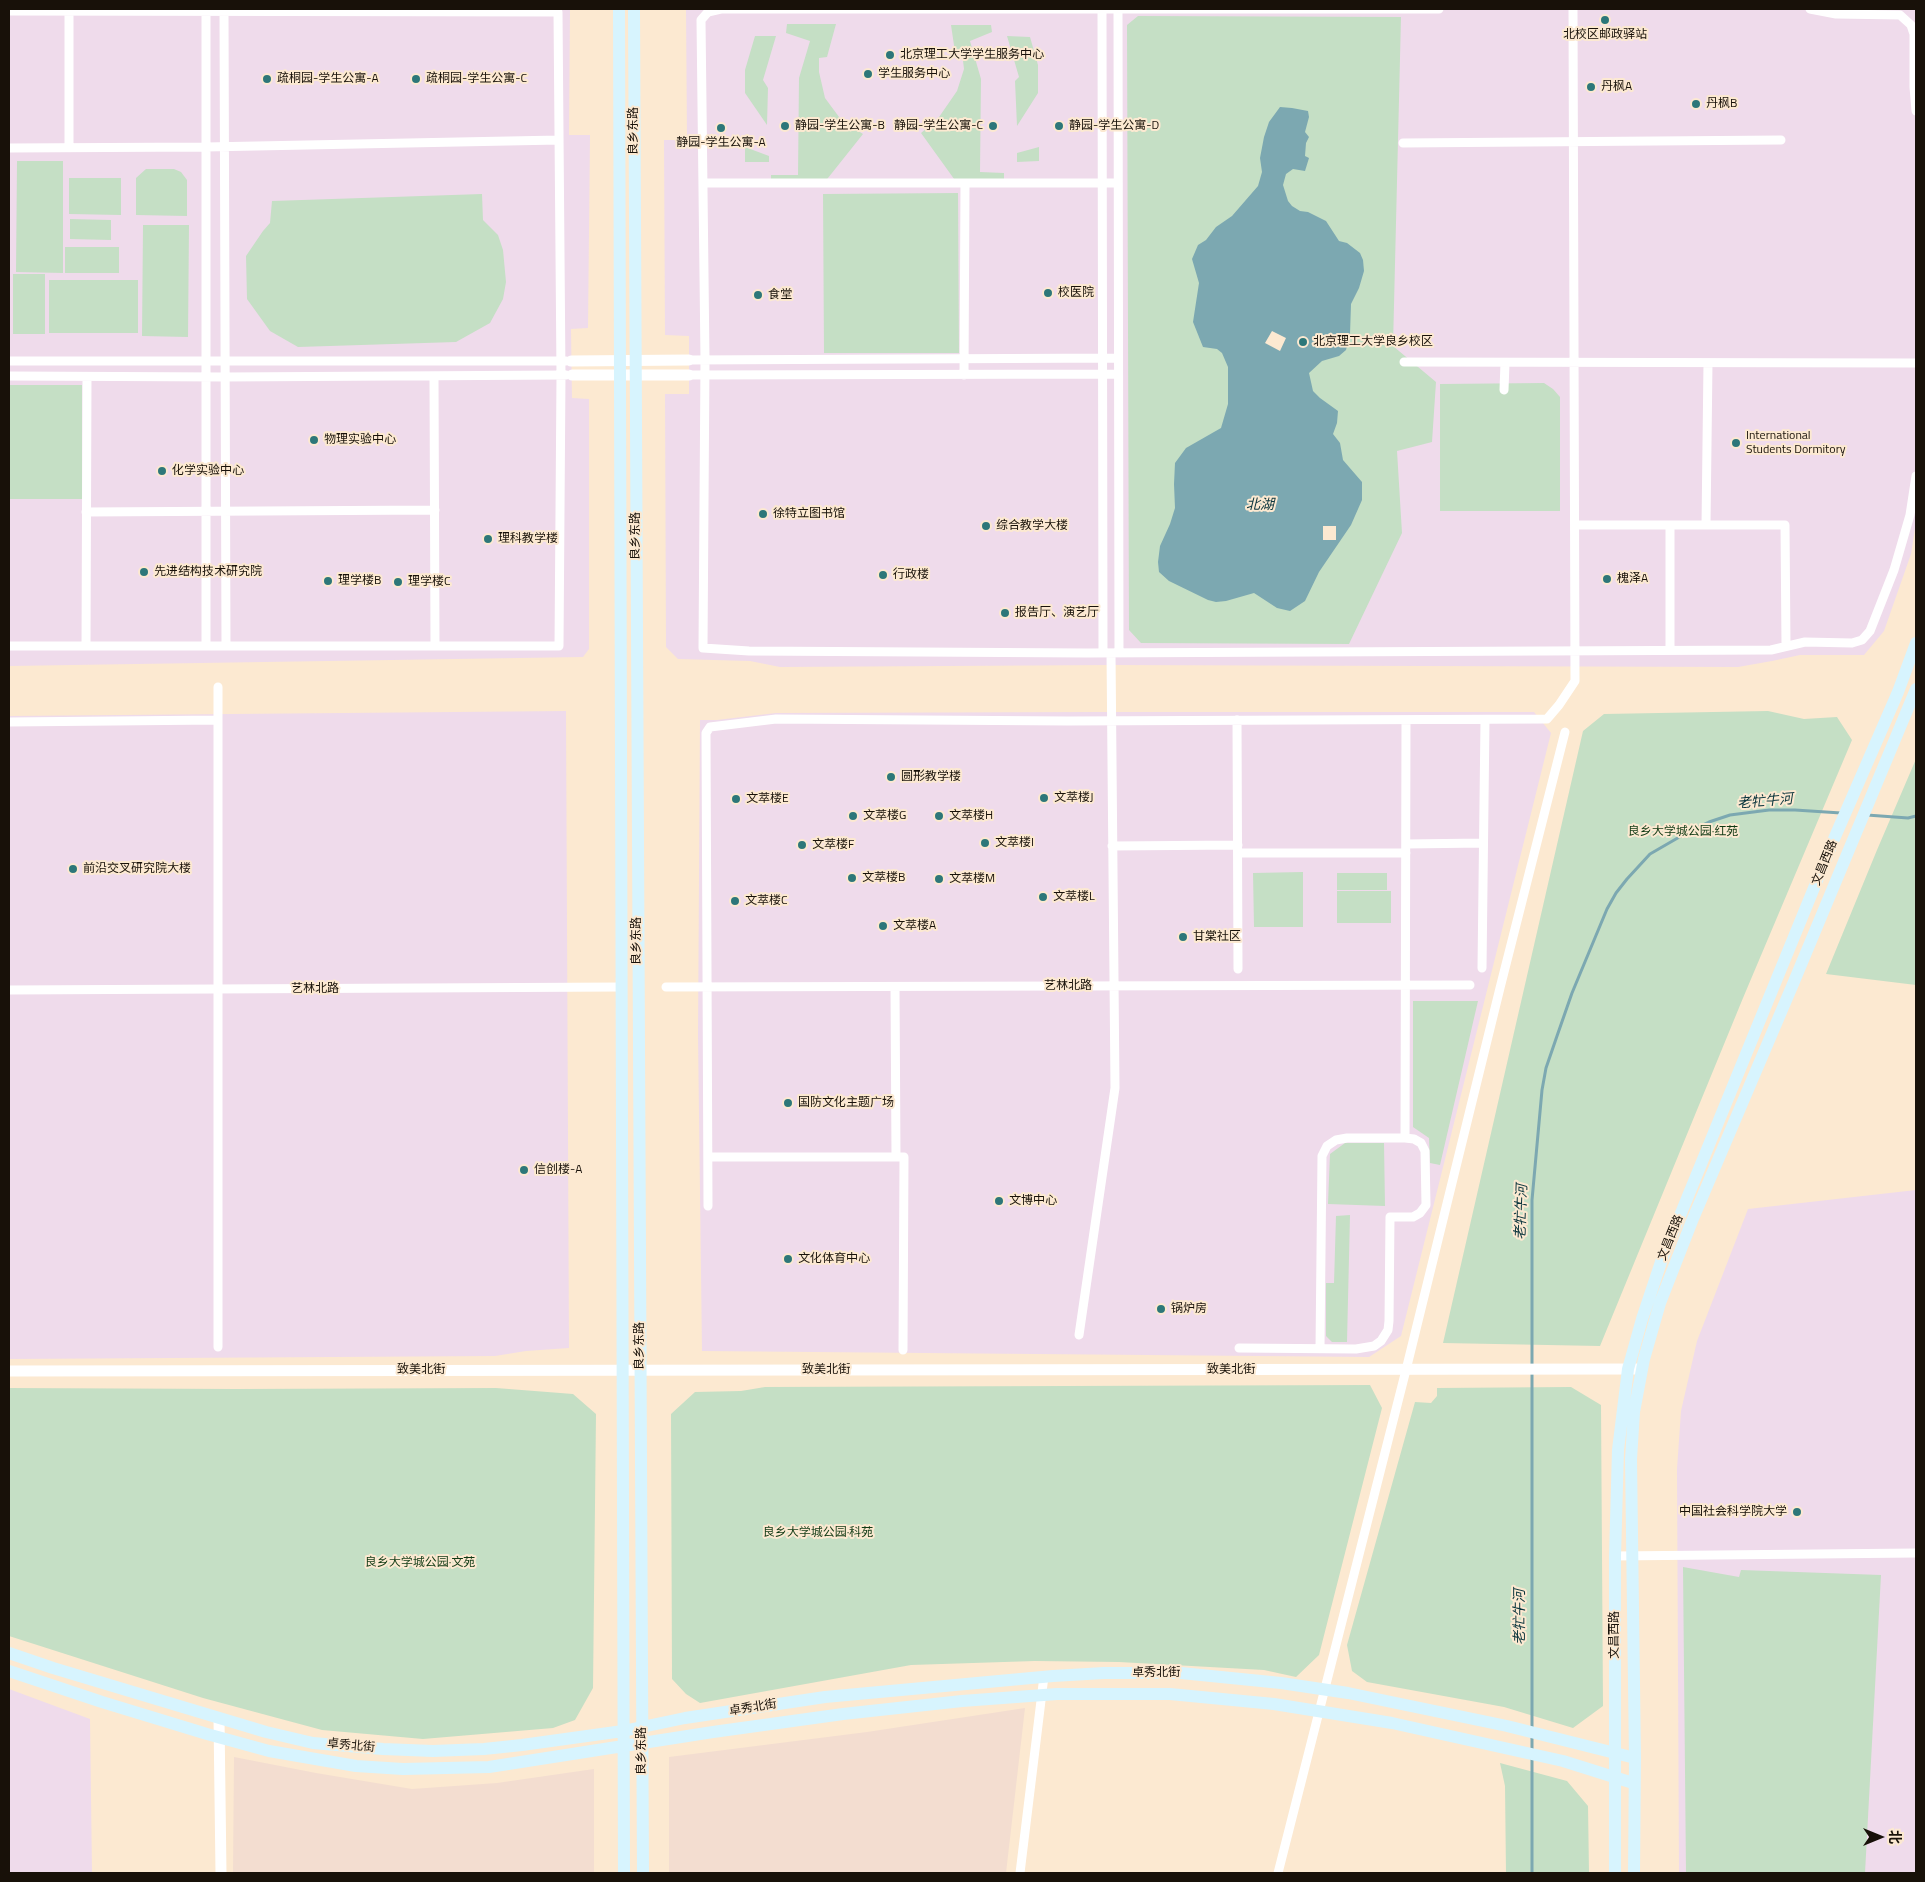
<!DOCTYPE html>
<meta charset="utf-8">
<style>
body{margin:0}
#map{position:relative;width:1925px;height:1882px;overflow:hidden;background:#fce9d1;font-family:"Titillium Web","Noto Sans SC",sans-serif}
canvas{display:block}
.frame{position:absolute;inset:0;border:10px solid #181109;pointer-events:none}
.north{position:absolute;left:1855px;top:1812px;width:50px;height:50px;-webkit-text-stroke:4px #fce9d1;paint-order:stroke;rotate:90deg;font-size:14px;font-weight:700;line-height:20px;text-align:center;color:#181109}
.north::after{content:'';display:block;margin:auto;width:18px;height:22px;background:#181109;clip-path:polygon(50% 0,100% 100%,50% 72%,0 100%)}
</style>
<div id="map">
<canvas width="1925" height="1882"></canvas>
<div class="frame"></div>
<div class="north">北</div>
</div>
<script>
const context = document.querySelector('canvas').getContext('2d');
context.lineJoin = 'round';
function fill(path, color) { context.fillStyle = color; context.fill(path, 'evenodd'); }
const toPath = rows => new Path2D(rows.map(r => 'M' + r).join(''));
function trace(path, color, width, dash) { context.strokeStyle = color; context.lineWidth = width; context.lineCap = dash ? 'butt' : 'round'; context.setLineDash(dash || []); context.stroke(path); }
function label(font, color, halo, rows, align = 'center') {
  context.font = font + ' "Titillium Web","Noto Sans SC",sans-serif'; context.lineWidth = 4; context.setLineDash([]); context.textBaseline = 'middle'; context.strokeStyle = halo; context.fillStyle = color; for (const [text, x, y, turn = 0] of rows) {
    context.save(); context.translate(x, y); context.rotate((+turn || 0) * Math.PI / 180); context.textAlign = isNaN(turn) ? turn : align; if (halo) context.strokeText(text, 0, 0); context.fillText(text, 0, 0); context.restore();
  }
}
const commercial = toPath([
 [1025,1708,1006,1873,669,1873,669,1757,867,1732],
 [234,1757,316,1773,412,1789,497,1783,594,1769,594,1873,233,1873]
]);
const education = toPath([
 [9,9,570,9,569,135,590,135,588,328,571,329,572,398,589,399,589,649,583,657,9,666],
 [686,9,1916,9,1916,522,1911,554,1884,631,1864,655,1800,655,1772,661,1738,667,1111,665,780,667,750,661,678,659,666,647,665,394,689,394,689,336,665,335,664,140,687,140],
 [566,711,569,1348,526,1351,495,1356,9,1359,9,716],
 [1097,712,1534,712,1551,733,1401,1336,1369,1357,702,1351,698,1035,700,720,717,720,776,713],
 [1916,1190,1916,1873,1679,1873,1677,1469,1681,1411,1697,1341,1748,1209],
 [9,1689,90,1719,92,1873,9,1873]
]);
const green = toPath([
 [1138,16,1401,17,1393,346,1436,382,1432,442,1397,451,1402,533,1349,644,1141,643,1129,630,1127,25],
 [787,24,836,24,827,57,819,58,819,72,825,98,842,121,863,134,824,183,771,183,771,175,798,175,799,78,810,41,786,33],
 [951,25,991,25,992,32,970,41,981,79,980,172,1004,173,1004,183,957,183,921,133,937,120,957,91,964,69,962,52,955,52],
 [755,36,776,36,763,80,768,88,767,125,745,93,745,70],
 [1007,36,1030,37,1038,65,1038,93,1017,126,1015,81,1019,77],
 [745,147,769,156,769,162,745,162],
 [1039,147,1039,161,1017,162,1017,153],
 [17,161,63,161,63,273,16,272],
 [146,169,174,169,181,172,187,180,187,216,136,215,136,178],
 [69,178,121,178,121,215,69,214],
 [958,193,959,353,824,353,823,194],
 [482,194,483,220,498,235,503,250,506,282,503,299,490,323,456,342,298,347,270,331,247,299,246,256,263,231,270,223,272,201],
 [70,219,111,220,111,240,70,239],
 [143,225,189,225,188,337,142,336],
 [65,247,119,247,119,273,65,273],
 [13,274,45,274,45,334,13,334],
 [49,280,138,280,138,333,49,333],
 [1544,383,1553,389,1560,397,1560,511,1440,511,1440,384],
 [9,385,82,385,82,499,9,499],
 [1768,711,1804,719,1837,717,1852,740,1743,998,1600,1346,1443,1343,1583,731,1604,714],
 [1916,759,1916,985,1826,974,1877,850],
 [1303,872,1303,927,1254,927,1253,873],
 [1337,873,1387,873,1387,890,1337,890],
 [1337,891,1391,891,1391,923,1337,923],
 [1413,1001,1478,1001,1440,1165,1430,1163,1429,1138,1413,1127],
 [1345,1143,1384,1143,1385,1206,1328,1204,1330,1154],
 [1350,1215,1347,1342,1332,1342,1326,1336,1326,1283,1334,1283,1336,1216],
 [1370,1385,1382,1408,1319,1655,1296,1677,1264,1670,1119,1662,1035,1661,911,1665,700,1703,686,1694,672,1679,671,1414,695,1392,741,1391,765,1387],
 [1571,1387,1601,1405,1603,1706,1573,1728,1504,1707,1367,1682,1352,1671,1347,1645,1415,1402,1431,1403,1437,1396,1437,1388],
 [9,1388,237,1389,496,1388,573,1394,596,1414,593,1688,575,1720,553,1728,423,1739,322,1730,203,1698,9,1636],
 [1683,1567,1739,1577,1741,1570,1881,1575,1865,1873,1686,1873],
 [1500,1763,1567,1781,1588,1806,1589,1873,1506,1873,1505,1786]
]);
const water = toPath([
 [1280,107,1292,108,1308,111,1309,117,1305,132,1309,137,1306,143,1305,156,1309,158,1305,171,1293,169,1286,174,1283,185,1288,201,1292,206,1300,211,1308,212,1326,221,1339,241,1347,243,1360,253,1363,260,1364,271,1359,288,1351,304,1350,334,1346,350,1339,356,1322,361,1309,373,1313,391,1320,398,1338,411,1337,423,1333,434,1340,443,1343,460,1362,482,1362,500,1351,525,1319,572,1305,601,1290,611,1277,608,1254,593,1226,601,1216,602,1208,600,1169,581,1159,572,1158,562,1160,546,1170,524,1175,508,1174,484,1175,463,1186,448,1221,428,1228,404,1228,367,1222,353,1217,349,1203,347,1193,322,1199,283,1192,259,1198,245,1206,240,1216,227,1232,216,1258,186,1262,172,1260,158,1264,137,1269,122]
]);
const pier = toPath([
 [1272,331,1286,338,1280,351,1265,343],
 [1323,526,1336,526,1336,540,1323,540]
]);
const stream = toPath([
 [1867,815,1908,818,1916,816],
 [1532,1730,1532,1200,1542,1090,1546,1068,1557,1036,1572,993,1607,909,1616,893,1627,879,1650,854,1688,832,1709,822,1730,815,1769,810,1795,810,1841,813],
 [1532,1750,1532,1736],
 [1532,1873,1532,1759]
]);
const minor = toPath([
 [1439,9,721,9,708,12,701,20,705,360,703,648,749,651,1087,653,1771,650,1805,642,1852,643,1862,640,1870,631,1894,570,1910,515,1916,476],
 [1810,9,1836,14,1900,15,1911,25,1914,34,1914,87,1916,111],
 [1102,10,1103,653],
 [1118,10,1119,653],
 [9,11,558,12,561,375,559,646,9,646],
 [206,11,206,646],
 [224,11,226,646],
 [1403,143,1781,140],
 [69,147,69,11],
 [9,148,206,147,559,140],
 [703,183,1117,183],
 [689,360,1117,358],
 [9,361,566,361],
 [1404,362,1916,363],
 [689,375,1118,374],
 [964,375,965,183],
 [9,376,225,377,566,375],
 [434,377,435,646],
 [1504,390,1505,363],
 [86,512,435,510],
 [1575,525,1785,525,1786,646],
 [1670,525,1670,650],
 [1706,525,1708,363],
 [86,646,87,377],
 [218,687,218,1347],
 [1237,720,1238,969],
 [9,722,218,720],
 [1406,844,1483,843],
 [1112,846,1238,845],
 [1238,853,1406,853],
 [1482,968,1485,720],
 [666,987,1470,985],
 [895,987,896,1157],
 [9,990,622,987],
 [1405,1138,1406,720],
 [708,1157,904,1157,903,1350],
 [708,1206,706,733,710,727,776,719,1068,721,1547,719,1559,705,1575,681,1573,9],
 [1079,1335,1115,1088,1111,653],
 [1239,1348,1356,1349,1374,1346,1381,1341,1388,1330,1389,1321,1390,1217,1413,1217,1420,1213,1426,1205,1425,1151,1421,1143,1414,1139,1405,1138,1347,1138,1336,1140,1327,1146,1322,1156,1320,1348],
 [1615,1556,1916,1553],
 [1020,1873,1044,1676],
 [1278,1873,1406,1370,1500,988,1565,732]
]);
const tertiary = toPath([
 [571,361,689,360],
 [572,375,689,375],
 [9,1371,1642,1369],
 [219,1719,221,1873]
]);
const secondary = toPath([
 [619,9,624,1873],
 [634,9,643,1873],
 [9,1653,53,1668,266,1732,313,1743,383,1749,433,1751,484,1749,522,1745,623,1731,685,1718,825,1697,1053,1676,1104,1673,1181,1673,1281,1683,1348,1693,1507,1726,1635,1758],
 [9,1671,102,1702,207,1734,269,1751,356,1766,403,1769,489,1767,713,1732,843,1714,962,1701,1057,1694,1170,1694,1274,1704,1392,1723,1563,1761,1633,1783],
 [1615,1873,1615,1556,1618,1450,1628,1369,1642,1319,1661,1262,1834,839,1898,692,1916,643],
 [1634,1873,1635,1758,1631,1459,1634,1412,1644,1359,1660,1303,1692,1221,1793,984,1916,689]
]);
const markers = [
 [1605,20,5,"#2d7779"],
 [890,55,5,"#2d7779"],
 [868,74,5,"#2d7779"],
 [267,79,5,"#2d7779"],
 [416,79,5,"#2d7779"],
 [1591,87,5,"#2d7779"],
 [1696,104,5,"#2d7779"],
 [785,126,5,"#2d7779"],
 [993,126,5,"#2d7779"],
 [1059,126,5,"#2d7779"],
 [721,128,5,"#2d7779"],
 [1048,293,5,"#2d7779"],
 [758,295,5,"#2d7779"],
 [1303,342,5,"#2d7779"],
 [314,440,5,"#2d7779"],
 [1736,443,5,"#2d7779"],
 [162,471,5,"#2d7779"],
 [763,514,5,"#2d7779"],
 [986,526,5,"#2d7779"],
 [488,539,5,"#2d7779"],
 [144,572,5,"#2d7779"],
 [883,575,5,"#2d7779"],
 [1607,579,5,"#2d7779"],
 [328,581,5,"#2d7779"],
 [398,582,5,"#2d7779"],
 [1005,613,5,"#2d7779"],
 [891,777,5,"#2d7779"],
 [1044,798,5,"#2d7779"],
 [736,799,5,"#2d7779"],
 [853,816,5,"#2d7779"],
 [939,816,5,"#2d7779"],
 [985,843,5,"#2d7779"],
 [802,845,5,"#2d7779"],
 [73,869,5,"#2d7779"],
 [852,878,5,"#2d7779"],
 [939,879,5,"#2d7779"],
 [1043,897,5,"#2d7779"],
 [735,901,5,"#2d7779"],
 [883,926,5,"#2d7779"],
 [1183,937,5,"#2d7779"],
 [788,1103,5,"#2d7779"],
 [524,1170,5,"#2d7779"],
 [999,1201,5,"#2d7779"],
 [788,1259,5,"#2d7779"],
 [1161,1309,5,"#2d7779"],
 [1797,1512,5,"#2d7779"]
];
const poiNames = [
 ["北校区邮政驿站",1605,35,"center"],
 ["北京理工大学学生服务中心",900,55],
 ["学生服务中心",878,74],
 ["疏桐园-学生公寓-A",277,79],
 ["疏桐园-学生公寓-C",426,79],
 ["丹枫A",1601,87],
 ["丹枫B",1706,104],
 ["静园-学生公寓-B",795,126],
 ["静园-学生公寓-C",983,126,"right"],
 ["静园-学生公寓-D",1069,126],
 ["静园-学生公寓-A",721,143,"center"],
 ["校医院",1058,293],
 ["食堂",768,295],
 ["北京理工大学良乡校区",1313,342],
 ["International",1746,436],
 ["Students Dormitory",1746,450],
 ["物理实验中心",324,440],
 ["化学实验中心",172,471],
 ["徐特立图书馆",773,514],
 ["综合教学大楼",996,526],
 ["理科教学楼",498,539],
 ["先进结构技术研究院",154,572],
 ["行政楼",893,575],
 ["槐泽A",1617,579],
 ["理学楼B",338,581],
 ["理学楼C",408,582],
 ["报告厅、演艺厅",1015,613],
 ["圆形教学楼",901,777],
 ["文萃楼J",1054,798],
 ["文萃楼E",746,799],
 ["文萃楼G",863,816],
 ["文萃楼H",949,816],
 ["文萃楼I",995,843],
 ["文萃楼F",812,845],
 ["前沿交叉研究院大楼",83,869],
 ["文萃楼B",862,878],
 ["文萃楼M",949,879],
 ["文萃楼L",1053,897],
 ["文萃楼C",745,901],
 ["文萃楼A",893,926],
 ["甘棠社区",1193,937],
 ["国防文化主题广场",798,1103],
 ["信创楼-A",534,1170],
 ["文博中心",1009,1201],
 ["文化体育中心",798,1259],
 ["锅炉房",1171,1309],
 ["中国社会科学院大学",1787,1512,"right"]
];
const streetNames = [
 ["良乡东路",634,131,-90],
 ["良乡东路",636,536,-90],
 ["文昌西路",1825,863,-68],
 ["良乡东路",637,941,-90],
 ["艺林北路",1068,986],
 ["艺林北路",315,989],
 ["文昌西路",1671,1238,-68],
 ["良乡东路",640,1346,-90],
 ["致美北街",421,1370],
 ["致美北街",826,1370],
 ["致美北街",1231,1370],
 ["文昌西路",1615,1635,-90],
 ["卓秀北街",1156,1673],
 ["卓秀北街",753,1708,-9],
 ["卓秀北街",351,1746,5],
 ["良乡东路",642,1751,-90]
];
const parkNames = [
 ["良乡大学城公园·红苑",1683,832],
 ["良乡大学城公园·科苑",818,1533],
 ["良乡大学城公园·文苑",420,1563]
];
const waterNames = [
 ["北湖",1260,506],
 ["老牤牛河",1765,802,-5],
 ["老牤牛河",1522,1212,-88],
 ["老牤牛河",1521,1617,-90]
];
fill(commercial, '#f3ddd0');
fill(education, '#efdbeb');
fill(green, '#c5dfc5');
fill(water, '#7ca8b1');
fill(pier, '#fce9d1');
trace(stream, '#7ca8b1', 3);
trace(minor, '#fff', 9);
trace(tertiary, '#fff', 11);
trace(secondary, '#d7f4fe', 12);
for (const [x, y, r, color] of markers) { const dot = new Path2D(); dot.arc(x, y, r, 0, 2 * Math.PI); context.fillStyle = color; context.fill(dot); trace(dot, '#fce9d1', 2); }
label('12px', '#181109', '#fce9d1', poiNames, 'left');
label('12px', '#181109', '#fce9d1', streetNames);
label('12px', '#0f3913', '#fce9d1', parkNames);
label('italic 14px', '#0a353d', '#fce9d1', waterNames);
</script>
